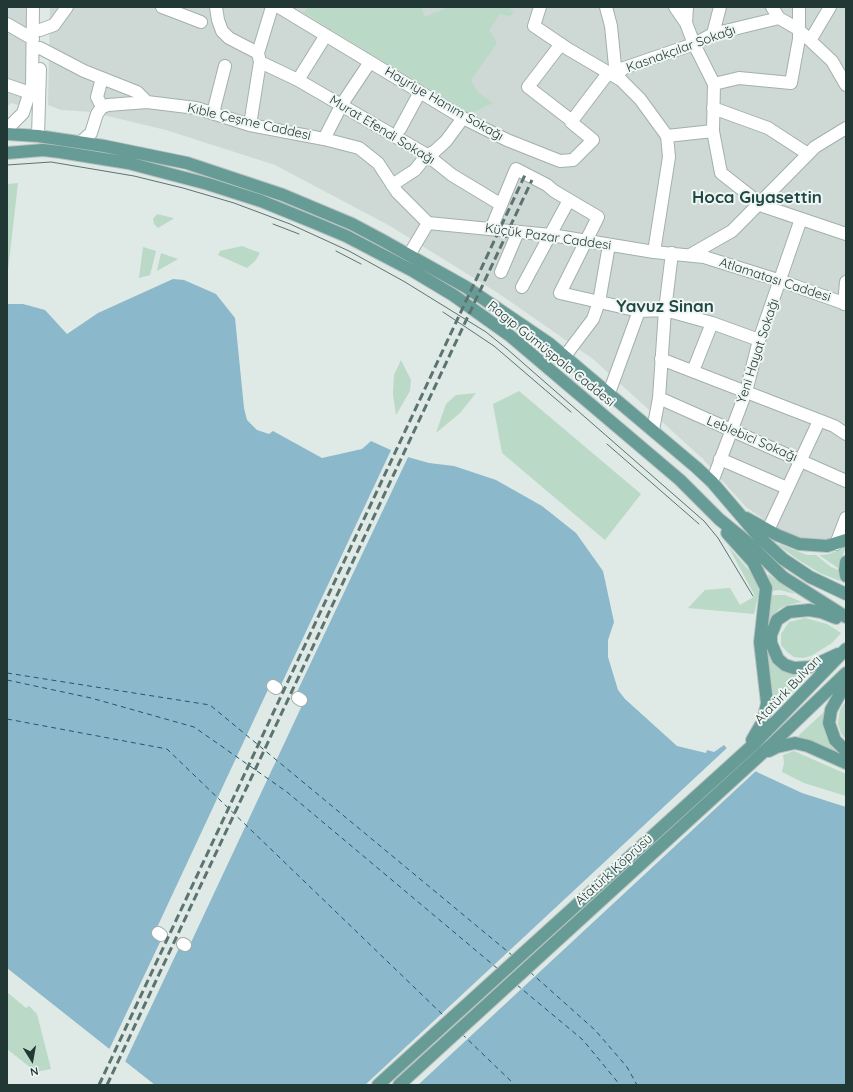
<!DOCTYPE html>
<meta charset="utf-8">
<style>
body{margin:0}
#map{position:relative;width:853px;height:1092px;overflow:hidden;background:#dfe9e6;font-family:Quicksand,sans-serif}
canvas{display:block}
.frame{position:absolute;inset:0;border:8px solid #223835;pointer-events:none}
.north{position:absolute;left:12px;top:1040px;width:40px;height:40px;-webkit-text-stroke:3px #eff6f4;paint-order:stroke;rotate:169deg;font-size:11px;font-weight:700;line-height:16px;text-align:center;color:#223835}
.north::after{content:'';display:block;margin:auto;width:14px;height:18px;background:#223835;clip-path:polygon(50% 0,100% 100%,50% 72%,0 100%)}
</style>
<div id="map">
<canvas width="853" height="1092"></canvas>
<div class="frame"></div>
<div class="north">N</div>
</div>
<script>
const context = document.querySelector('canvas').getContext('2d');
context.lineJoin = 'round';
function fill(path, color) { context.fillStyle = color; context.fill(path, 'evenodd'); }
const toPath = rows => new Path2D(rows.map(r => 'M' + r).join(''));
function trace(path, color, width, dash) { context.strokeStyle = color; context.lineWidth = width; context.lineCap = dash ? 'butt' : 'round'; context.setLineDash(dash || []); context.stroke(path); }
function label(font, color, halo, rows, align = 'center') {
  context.font = font + ' Quicksand,sans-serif'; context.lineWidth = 4; context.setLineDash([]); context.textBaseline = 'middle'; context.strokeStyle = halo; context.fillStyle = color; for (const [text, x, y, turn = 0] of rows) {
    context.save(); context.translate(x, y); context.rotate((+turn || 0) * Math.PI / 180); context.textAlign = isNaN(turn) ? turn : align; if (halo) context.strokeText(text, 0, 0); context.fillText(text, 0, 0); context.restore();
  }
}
const built = toPath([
 [7,7,26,7,29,90,18,105,12,103,7,106],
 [50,7,846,7,846,535,815,542,784,533,746,507,703,459,593,359,498,293,390,226,275,165,166,130,91,112,61,110,48,105]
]);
const green = toPath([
 [308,7,421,7,425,17,449,7,508,7,514,13,510,16,500,14,489,30,497,43,471,80,478,92,493,103,470,114,304,13],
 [18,183,8,270,7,184],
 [157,214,173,218,173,219,158,228,154,224,153,219],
 [242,246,260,253,255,261,247,268,218,255,220,251],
 [143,247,156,251,150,275,139,278],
 [161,253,178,259,157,271],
 [401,360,411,380,410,391,396,415,393,394,394,375],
 [519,391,641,494,605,540,502,453,493,404],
 [476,393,460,413,436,433,446,404,456,395],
 [779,544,807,555,816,555,831,567,838,570,840,581,820,573,797,559,778,545],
 [728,546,753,575,757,585,759,592,754,614,688,608,705,590,730,588,740,605,755,596],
 [846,547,838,568,819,555,829,554],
 [768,574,795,594,780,590,771,591],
 [772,595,785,595,802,602,787,605,779,609,767,623],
 [805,618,827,624,841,633,832,643,811,656,803,658,794,657,787,652,781,645,781,634,789,622],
 [767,651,780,667,791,672,809,673,771,714,773,696],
 [846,701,846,740,841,733,838,724,840,710],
 [824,712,825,733,832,747,841,756,799,738,799,735],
 [794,751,846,774,846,796,804,783,782,772,784,763,783,755],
 [7,992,26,1008,29,1006,37,1014,51,1069,36,1072,7,1049]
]);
const water = toPath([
 [173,279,184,280,216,294,235,318,244,408,247,420,257,430,269,434,273,431,322,458,362,449,371,441,404,456,429,463,454,466,496,480,542,506,576,533,603,571,614,622,608,640,608,657,618,690,625,699,677,746,706,753,707,750,714,752,724,745,739,762,759,773,802,793,846,807,846,1085,155,1085,7,968,7,304,23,304,45,310,67,334,98,313]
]);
const pier = toPath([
 [392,448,409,455,297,692,306,697,187,951,179,948,124,1064,108,1052,161,940,153,936,272,681,281,685],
 [728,747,740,760,757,770,418,1085,365,1085]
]);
const ferry = toPath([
 [7,673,210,705,513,956],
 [7,680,91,698,194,727,287,792,498,969],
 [7,719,167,749,444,1016],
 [530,972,595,1030,627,1067,637,1085],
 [517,985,583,1040,620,1085],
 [462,1034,515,1085]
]);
const minor = toPath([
 [162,7,201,22],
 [216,7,218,20,222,31,229,38,258,53],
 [279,7,463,118,507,140,560,161,573,160,593,140,571,122,609,72],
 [540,7,534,26,568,49,621,80,640,99,667,136,669,157,654,252],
 [606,7,611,26,616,76],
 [675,7,686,23,694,44,714,84,713,131,721,173,763,206,846,234],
 [772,7,779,18,798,29,832,61,846,85],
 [686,23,687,7],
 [7,24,33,39],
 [40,30,54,25,67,7],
 [713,34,720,7],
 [811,39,830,7],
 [561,44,528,87,572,121],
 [40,48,84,71,137,92,147,102],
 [260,62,298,80,427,155,452,175,500,204],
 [616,76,624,68,694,44,713,34,779,18],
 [298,80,326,35],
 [714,84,739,78,791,83,799,39,799,7],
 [7,85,30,93],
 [102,107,97,97,102,78],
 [713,108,768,128,808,154],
 [213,113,225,66],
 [250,125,260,62,258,53,272,7],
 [7,129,23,113,32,85,33,7],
 [400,129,420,92],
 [38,136,40,69],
 [667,136,713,131],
 [324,139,342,104,370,62],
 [81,142,91,133,97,114,102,107,108,105,147,102,196,108,250,125,324,139,359,148,378,163,397,192,428,223],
 [392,185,415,170,427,155,435,151,446,141,463,118],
 [428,223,551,235,654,252,704,257,781,281,846,304],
 [491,229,516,169,547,185,554,191,598,217,560,293,639,311,665,310,712,323,759,340],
 [409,255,428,223],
 [690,255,732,231,815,147,846,128],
 [501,272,518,232],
 [522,287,569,200],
 [844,304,846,282],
 [565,356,593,319,599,302,609,245],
 [661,359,834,426,846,434],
 [693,371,712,323],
 [609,393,639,311],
 [659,398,846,481],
 [653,430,659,398,665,310,672,253],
 [720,459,787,488],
 [712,482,746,392,759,340,801,219],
 [768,530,819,421],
 [836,544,846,518],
 [273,686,276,688],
 [298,698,301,700],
 [158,933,161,935],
 [183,944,185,945]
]);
const major = toPath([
 [7,134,38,136,104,146,187,163,283,195,352,224,382,240,466,287,550,344,697,468,712,482,759,537,783,559,810,577,846,594],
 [7,153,43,150,60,152,128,163,208,184,261,201,315,223,346,236,413,271,453,295,509,335,680,480,719,519,746,541,783,577,846,617],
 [746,518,777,535,799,544,827,546,846,540],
 [727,533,753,562,766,588,760,642,767,703,763,721,752,740],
 [846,562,845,570,846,576],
 [836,618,821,612,809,610,789,612,777,620,771,635,771,643,778,659,785,665,794,668,810,667,838,654],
 [846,683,831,710,829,723,835,740,846,751],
 [769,751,777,747,795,743,808,746,846,763],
 [378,1085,755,743,846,649],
 [399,1085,770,746,846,673]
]);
const tram = toPath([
 [7,165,51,162,134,176,183,188,234,203,290,224,349,251,405,282,486,332,507,349,704,521,718,538,753,596],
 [273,224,299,234],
 [336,251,361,264],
 [443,312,494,346,571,412],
 [607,444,699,524]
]);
const rail = toPath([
 [99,1085,525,175],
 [107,1085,532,180]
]);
const streetNames = [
 ["Kasnakçılar Sokağı",681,49,-20],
 ["Hayriye Hanım Sokağı",444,104,30],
 ["Kıble Çeşme Caddesi",249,122,13],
 ["Murat Efendi Sokağı",382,130,31],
 ["Küçük Pazar Caddesi",548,237,8],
 ["Atlamatası Caddesi",775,280,18],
 ["Yeni Hayat Sokağı",758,351,-72],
 ["Ragıp Gümüşpala Caddesi",551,354,39],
 ["Leblebici Sokağı",752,439,23],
 ["Atatürk Bulvarı",788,690,-46],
 ["Atatürk Köprüsü",614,870,-42]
];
const districtNames = [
 ["Hoca Gıyasettin",757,198],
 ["Yavuz Sinan",665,307]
];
fill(built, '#ced9d5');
fill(green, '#bad9c6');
fill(water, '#8bb8cb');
fill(pier, '#dfe9e6');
trace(ferry, '#21576f', 1, [5, 4]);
trace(minor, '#a3b0ad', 14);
trace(major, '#bdc3c2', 14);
trace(minor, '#fff', 12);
trace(major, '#679c96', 12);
trace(tram, '#5c7471', 1);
trace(rail, '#5c7471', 3, [8, 4]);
label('13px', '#223835', '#eff6f4', streetNames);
label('bold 17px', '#1f4944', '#eff6f4', districtNames);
</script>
